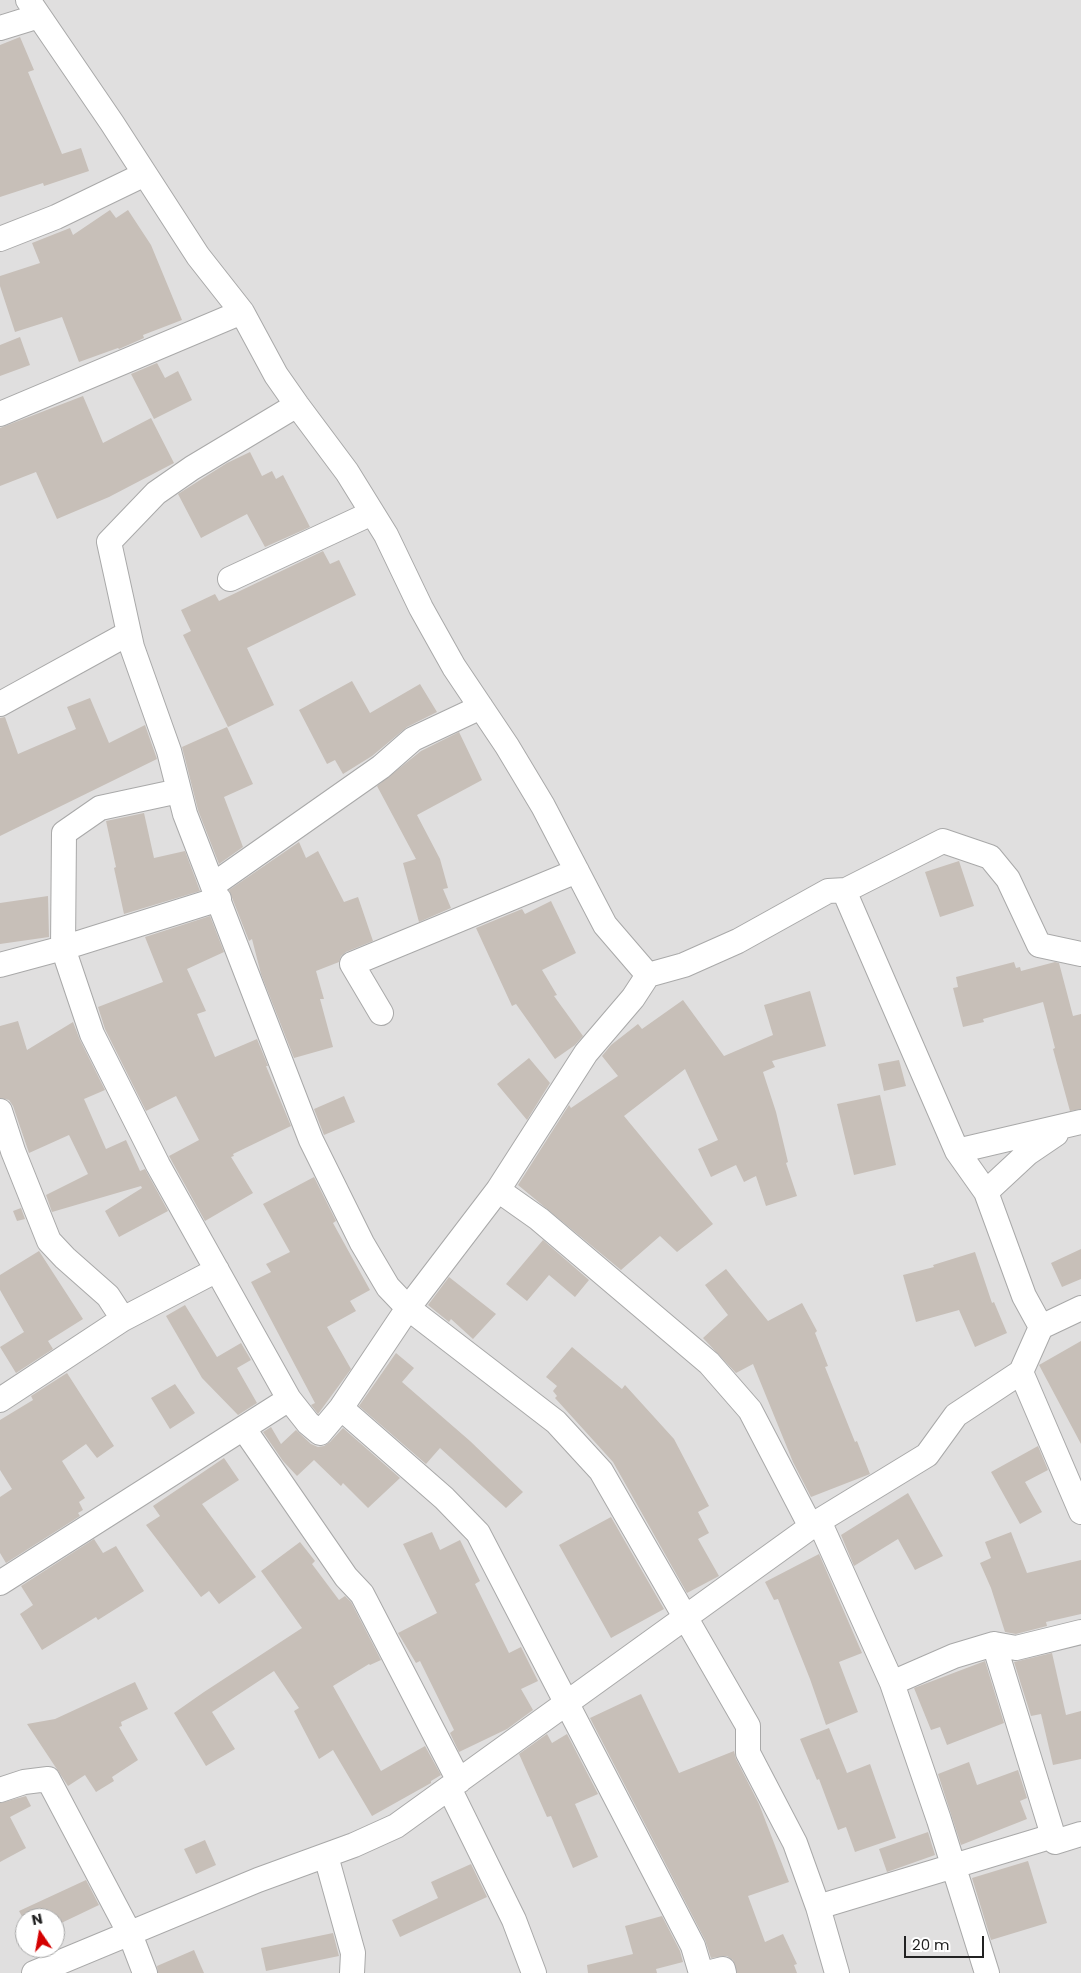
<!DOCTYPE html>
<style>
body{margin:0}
#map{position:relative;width:1081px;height:1973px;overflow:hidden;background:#f2efe9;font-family:Poppins,sans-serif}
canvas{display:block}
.north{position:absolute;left:15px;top:1908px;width:50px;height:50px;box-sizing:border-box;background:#fff;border:1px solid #a7a7a7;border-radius:50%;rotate:348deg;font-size:14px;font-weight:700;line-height:20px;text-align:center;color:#222}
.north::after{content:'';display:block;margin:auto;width:18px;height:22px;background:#d40000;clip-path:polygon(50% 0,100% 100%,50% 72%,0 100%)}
.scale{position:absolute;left:904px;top:1936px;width:80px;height:22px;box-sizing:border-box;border:2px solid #222;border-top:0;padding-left:6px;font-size:15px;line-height:18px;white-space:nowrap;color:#222;-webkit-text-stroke:4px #fff;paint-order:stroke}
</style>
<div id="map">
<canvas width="1081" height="1973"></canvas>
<div class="north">N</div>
<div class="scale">20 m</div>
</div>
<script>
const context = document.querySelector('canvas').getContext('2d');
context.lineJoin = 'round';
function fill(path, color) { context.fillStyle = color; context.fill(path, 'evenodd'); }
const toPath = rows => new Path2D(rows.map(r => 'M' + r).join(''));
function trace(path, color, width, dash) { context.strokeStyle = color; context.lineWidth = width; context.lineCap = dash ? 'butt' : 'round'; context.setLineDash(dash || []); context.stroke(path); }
const residential = toPath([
 [0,0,1081,0,1081,1973,0,1973],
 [25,1918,55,1918,55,1948,25,1948]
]);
const building = toPath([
 [20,37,34,70,28,72,62,154,81,148,89,171,44,186,43,183,0,197,0,45],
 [110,210,116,218,128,210,151,245,182,320,143,335,144,338,119,349,118,348,79,362,62,317,15,332,0,286,0,276,40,263,32,243,70,228,73,235],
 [20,337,30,365,0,376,0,345],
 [157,363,165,378,178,371,192,400,154,419,131,374],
 [83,396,103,443,151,418,174,463,109,497,57,519,36,472,0,486,0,428],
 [250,452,262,476,272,471,276,479,283,475,310,527,265,547,247,514,201,538,178,494,227,463],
 [323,551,330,564,339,560,356,595,247,648,274,705,228,727,183,635,191,631,181,610,215,594,219,601],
 [352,681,370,713,420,684,437,712,407,727,372,756,343,774,335,760,327,764,299,710],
 [90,698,109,743,145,725,157,759,0,836,0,718,5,717,18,754,76,729,67,707],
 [227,727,253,784,224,797,243,847,219,864,198,810,182,747],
 [459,732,482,780,417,815,440,859,448,888,443,889,451,908,419,922,403,863,416,859,377,786,421,751],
 [144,813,154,858,185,851,200,891,124,914,114,868,116,867,106,821],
 [299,842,306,858,318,851,344,902,358,897,373,941,346,952,341,956,339,962,316,971,324,999,320,999,333,1047,294,1058,261,974,252,939,249,941,229,890],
 [959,861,974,906,940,917,925,872],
 [48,896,49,937,0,944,0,903],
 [551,901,576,953,542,970,557,995,554,996,583,1036,575,1045,555,1059,516,1004,512,1006,476,928,522,909,525,914],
 [210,916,224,952,187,969,206,1011,197,1014,215,1057,257,1039,268,1066,266,1066,291,1126,233,1154,234,1156,231,1157,253,1193,205,1221,169,1156,199,1140,176,1096,146,1111,105,1029,98,1007,163,982,145,937],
 [1014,962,1016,968,1020,967,1021,971,1055,962,1059,963,1073,1016,1081,1014,1081,1109,1070,1111,1053,1049,1055,1048,1043,1002,983,1019,984,1022,963,1027,953,988,958,987,956,977],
 [810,991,826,1046,772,1061,775,1067,763,1072,776,1112,788,1162,786,1163,797,1196,766,1206,756,1176,744,1182,736,1165,711,1177,698,1149,718,1140,685,1069,624,1116,713,1224,677,1252,660,1236,621,1270,518,1185,569,1105,571,1108,618,1076,602,1056,611,1045,638,1024,642,1029,683,1000,724,1056,773,1035,764,1005],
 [18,1021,27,1050,73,1022,80,1040,105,1090,84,1099,106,1149,126,1140,140,1171,145,1169,168,1211,119,1237,105,1211,142,1188,141,1186,52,1212,46,1195,88,1174,69,1135,29,1153,13,1106,9,1100,0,1098,0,1026],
 [529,1058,550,1083,527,1120,497,1084],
 [899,1060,906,1086,884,1091,878,1064],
 [880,1095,896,1165,854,1175,837,1104],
 [344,1096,355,1122,324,1135,314,1109],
 [314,1177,336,1221,333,1223,370,1290,350,1301,356,1311,327,1327,351,1369,318,1414,311,1405,315,1403,251,1282,271,1272,266,1264,290,1252,263,1204],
 [21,1208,25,1219,17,1221,13,1211],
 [543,1240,589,1280,575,1297,549,1275,527,1301,506,1284],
 [1081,1249,1081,1279,1062,1287,1051,1263],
 [39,1251,83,1319,48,1341,53,1349,16,1373,0,1347,24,1332,0,1290,0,1275],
 [975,1252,992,1303,994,1302,1007,1333,975,1347,959,1310,916,1322,903,1275,934,1267,933,1265],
 [726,1269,768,1321,802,1303,817,1331,815,1333,828,1366,825,1367,855,1442,857,1441,870,1474,811,1497,793,1462,753,1364,736,1373,703,1338,728,1315,705,1285],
 [449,1277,496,1314,473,1339,451,1319,449,1322,428,1305],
 [185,1305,217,1357,241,1343,251,1360,237,1368,257,1403,238,1415,202,1378,166,1316],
 [1081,1341,1081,1444,1039,1365],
 [572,1347,622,1389,625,1385,674,1439,709,1506,698,1512,709,1533,698,1539,719,1576,687,1593,613,1462,555,1398,557,1396,553,1391,557,1386,546,1377],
 [396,1353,414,1368,402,1382,470,1441,523,1492,506,1508,440,1448,426,1464,359,1406],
 [67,1373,114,1446,97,1458,86,1444,62,1461,85,1498,79,1502,83,1510,78,1513,80,1516,6,1563,0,1553,0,1497,12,1489,0,1470,0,1420,33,1400,31,1396],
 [175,1384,195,1413,170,1429,151,1398],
 [271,1427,281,1444,296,1430,311,1444,318,1447,324,1446,330,1442,343,1428,400,1478,368,1508,343,1483,341,1486,314,1460,297,1476,283,1461,263,1432],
 [1038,1446,1048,1470,1025,1482,1042,1512,1020,1524,991,1472],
 [224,1458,239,1480,202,1504,256,1577,219,1604,209,1591,201,1597,146,1525,160,1516,153,1506],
 [908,1493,943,1556,915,1570,898,1539,854,1566,841,1535],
 [611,1517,664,1609,611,1638,559,1545],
 [432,1532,440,1550,460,1540,480,1581,475,1584,509,1653,521,1647,538,1681,521,1689,533,1710,507,1729,459,1752,450,1733,454,1730,420,1661,416,1663,398,1633,437,1613,403,1544],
 [1011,1532,1027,1573,1081,1560,1081,1614,1046,1622,1047,1626,1016,1634,1005,1632,991,1588,980,1563,991,1558,985,1542],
 [94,1539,103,1553,116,1546,144,1591,98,1620,96,1617,42,1650,20,1614,33,1605,21,1586],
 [300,1542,315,1561,312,1564,339,1600,345,1596,351,1602,381,1660,370,1665,369,1664,333,1686,381,1771,425,1746,441,1775,431,1781,431,1783,372,1816,333,1750,319,1759,294,1711,299,1708,274,1671,212,1712,235,1749,206,1766,174,1713,204,1692,302,1628,261,1571],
 [819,1554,862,1653,839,1662,858,1712,826,1725,810,1679,778,1599,774,1600,765,1582],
 [1052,1653,1066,1715,1081,1711,1081,1759,1053,1765,1041,1714,1031,1716,1014,1662],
 [985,1661,1004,1723,947,1745,940,1727,931,1730,914,1688],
 [135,1682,148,1709,121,1722,122,1726,119,1727,138,1760,112,1777,114,1781,96,1792,85,1775,68,1786,27,1724,55,1719],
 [641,1694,679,1773,734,1751,736,1759,759,1804,789,1882,748,1896,765,1942,783,1934,797,1964,794,1965,797,1973,737,1973,733,1960,727,1956,711,1958,705,1940,590,1718],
 [829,1728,847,1773,870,1764,896,1838,855,1852,846,1827,838,1830,819,1779,817,1780,800,1739],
 [547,1734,552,1743,567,1734,598,1794,575,1804,598,1857,573,1868,551,1816,547,1817,519,1754],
 [969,1762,977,1785,1018,1770,1027,1798,1020,1801,1027,1819,961,1845,938,1774],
 [26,1796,31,1806,10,1817,26,1848,0,1862,0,1803],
 [928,1832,935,1855,887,1872,879,1849],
 [205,1840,216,1865,196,1874,184,1849],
 [1028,1861,1047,1923,991,1940,972,1878],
 [471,1864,487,1897,400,1937,392,1920,438,1898,431,1882],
 [86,1880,99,1905,55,1926,55,1918,25,1918,25,1922,19,1911],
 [662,1916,680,1951,683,1962,656,1969,657,1973,588,1973,587,1965,633,1954,625,1926],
 [333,1933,339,1956,266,1971,261,1948],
 [194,1950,204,1973,158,1973,157,1966]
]);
const street = toPath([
 [28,0,112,123,198,256,242,312,276,375,297,405,347,472,386,535,421,608,454,667,507,746,543,806,605,925,648,975,684,965,738,941,828,891,846,890,845,893,957,1151,986,1192,1024,1296,1041,1327],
 [0,28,39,16],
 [0,239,56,217,145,174],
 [297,405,192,468,156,493,109,542,132,647,169,751,185,814,311,1140,362,1243,388,1287,408,1308,556,1422,601,1471,748,1726,748,1753,795,1843,818,1907,837,1973],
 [0,414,242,312],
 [230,579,372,513],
 [0,704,129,633],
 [179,791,100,808,64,833,63,948,92,1034,158,1165,289,1399,308,1423,320,1433,341,1408,408,1308,498,1190,586,1053,633,998,648,975],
 [213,885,381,767,413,739,481,707],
 [846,890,943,841,990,857,1008,879,1039,945,1081,954],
 [0,965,63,948,219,899],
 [381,1013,352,964,577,871],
 [0,1111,13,1151,49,1241,65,1258,108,1296,123,1319],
 [957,1151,1081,1122],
 [498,1190,539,1219,709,1363,750,1410,811,1527],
 [986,1192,1028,1153,1056,1134],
 [1021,1372,1081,1512],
 [0,1400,123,1319,217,1270],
 [341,1408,444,1498,478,1533,693,1946,701,1973],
 [244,1429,346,1577,362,1594,459,1781],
 [819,1521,892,1683,939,1820,987,1973],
 [0,1583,289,1399],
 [994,1644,1055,1842,1081,1834],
 [892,1683,954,1656,994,1644,1016,1648,1081,1632],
 [449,1788,514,1920,534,1973],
 [0,1790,24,1782,48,1779,130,1934,145,1973],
 [326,1856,353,1953,352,1973],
 [818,1907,1053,1836],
 [34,1973,258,1880,354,1845,396,1826,819,1521,927,1455,956,1415,1021,1372,1041,1327,1081,1308],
 [707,1973,723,1969,724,1973]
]);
fill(residential, '#e0dfdf');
fill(building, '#c7bfb8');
trace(street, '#a9a9a9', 26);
trace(street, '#fff', 24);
</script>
